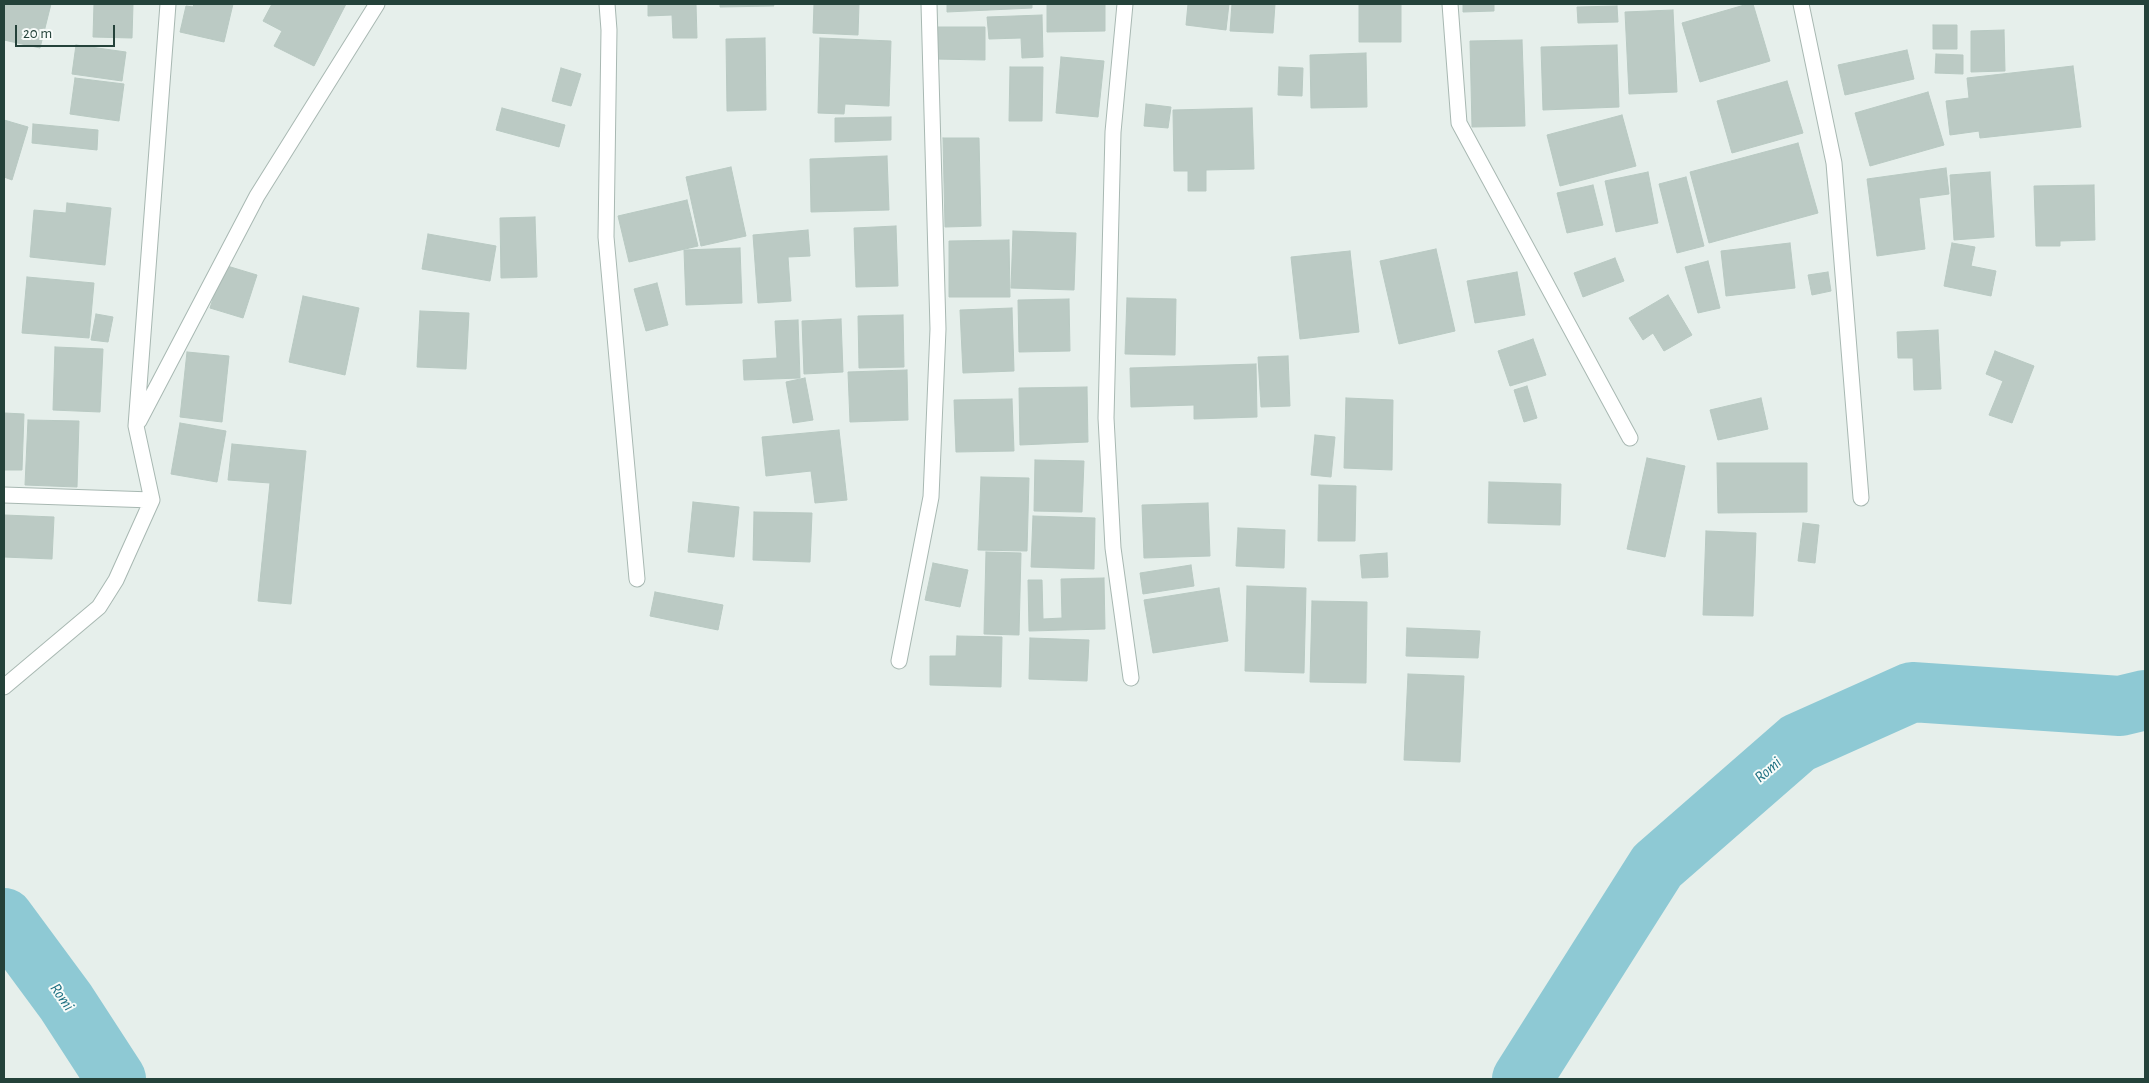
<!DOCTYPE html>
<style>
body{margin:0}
#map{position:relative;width:2149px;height:1083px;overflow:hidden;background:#e6efeb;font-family:"Alegreya Sans",sans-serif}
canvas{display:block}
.frame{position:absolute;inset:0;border:5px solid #24423a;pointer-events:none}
.scale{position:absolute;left:15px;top:25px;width:100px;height:22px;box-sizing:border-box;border:2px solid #24423a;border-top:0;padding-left:6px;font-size:15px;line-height:18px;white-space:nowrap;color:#24423a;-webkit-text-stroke:4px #f7fbf9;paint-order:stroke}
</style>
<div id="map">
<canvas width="2149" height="1083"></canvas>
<div class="frame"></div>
<div class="scale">20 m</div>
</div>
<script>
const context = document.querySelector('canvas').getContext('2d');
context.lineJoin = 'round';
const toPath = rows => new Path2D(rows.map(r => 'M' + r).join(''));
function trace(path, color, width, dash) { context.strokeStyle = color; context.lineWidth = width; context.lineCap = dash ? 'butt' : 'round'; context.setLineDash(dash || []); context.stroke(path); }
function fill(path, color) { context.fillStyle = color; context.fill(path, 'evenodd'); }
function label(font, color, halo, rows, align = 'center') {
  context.font = font + ' "Alegreya Sans",sans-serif'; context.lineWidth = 4; context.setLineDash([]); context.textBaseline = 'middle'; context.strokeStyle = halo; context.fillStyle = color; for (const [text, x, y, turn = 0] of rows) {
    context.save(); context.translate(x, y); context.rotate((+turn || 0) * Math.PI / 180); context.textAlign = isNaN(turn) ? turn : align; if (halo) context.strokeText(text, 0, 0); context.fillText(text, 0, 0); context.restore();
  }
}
const river = toPath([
 [4,918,66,1002,116,1079],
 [1522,1079,1657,866,1798,743,1912,692,2120,706,2145,700]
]);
const building = toPath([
 [4,4,51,4,40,48,4,40,4,4],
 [94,4,133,4,132,38,93,37,94,4],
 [194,4,233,4,224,42,180,32,186,6,193,7,194,4],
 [272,4,346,4,314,66,274,46,282,31,263,21,272,4],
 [648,4,696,4,697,38,673,38,672,15,648,16,648,4],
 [720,4,773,4,774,6,720,7,720,4],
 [814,4,859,4,858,35,813,33,814,4],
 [947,4,1032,4,1032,8,947,12,947,4],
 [1047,4,1105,4,1105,31,1047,32,1047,4],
 [1188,4,1229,4,1226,30,1186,25,1188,4],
 [1232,4,1275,4,1273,33,1230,31,1232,4],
 [1359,4,1401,4,1401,42,1359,42,1359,4],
 [1463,4,1494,4,1494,11,1463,12,1463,4],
 [1748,4,1753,4,1770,61,1700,82,1682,23,1748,4],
 [1617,6,1618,22,1578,23,1577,7,1617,6],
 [1673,10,1677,92,1629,94,1625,12,1673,10],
 [1042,15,1043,57,1022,58,1021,38,989,39,987,17,1042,15],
 [1933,25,1957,25,1957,49,1933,49,1933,25],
 [936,27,985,27,985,60,935,59,936,27],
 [2004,30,2005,71,1971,72,1971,31,2004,30],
 [765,38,766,110,727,111,726,39,765,38],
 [820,38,891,41,889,106,845,104,844,114,818,113,820,38],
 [1522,40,1525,126,1472,127,1470,41,1522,40],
 [76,45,126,52,122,81,72,74,76,45],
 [1617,45,1619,107,1543,110,1541,47,1617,45],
 [1907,50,1914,79,1845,95,1838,65,1907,50],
 [1366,53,1367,107,1311,108,1310,55,1366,53],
 [1936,54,1963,55,1963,74,1935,73,1936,54],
 [1061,57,1104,61,1098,117,1056,113,1061,57],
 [2073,66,2081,127,1980,138,1979,131,1950,135,1946,101,1969,98,1967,78,2073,66],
 [1010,67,1043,67,1042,121,1009,121,1010,67],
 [1279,67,1303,68,1302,96,1278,95,1279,67],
 [561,68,581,74,571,106,552,101,561,68],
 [75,78,124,84,119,121,70,114,75,78],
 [1787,81,1803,133,1732,153,1717,101,1787,81],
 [1928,92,1944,145,1870,166,1855,113,1928,92],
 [1146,104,1171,107,1168,128,1144,126,1146,104],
 [502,108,565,125,559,147,496,130,502,108],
 [1252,108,1254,169,1206,170,1206,191,1188,191,1188,171,1174,171,1173,110,1252,108],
 [1622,115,1636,166,1560,186,1547,135,1622,115],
 [891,117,891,140,835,142,835,118,891,117],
 [4,120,28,127,12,180,4,177,4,120],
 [33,124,98,130,97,150,32,143,33,124],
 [943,138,979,138,981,226,945,227,943,138],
 [1798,143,1818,213,1709,243,1690,172,1798,143],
 [887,156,889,210,811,212,810,159,887,156],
 [731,167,746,236,701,246,686,177,731,167],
 [1946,168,1949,194,1919,198,1925,249,1877,256,1867,179,1946,168],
 [1648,172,1658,223,1616,232,1605,181,1648,172],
 [1990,172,1994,237,1954,240,1950,175,1990,172],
 [1686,177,1704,246,1677,253,1659,184,1686,177],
 [1593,185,1603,225,1567,233,1557,193,1593,185],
 [2094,185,2095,240,2060,241,2060,246,2036,246,2034,186,2094,185],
 [687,200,698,246,629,262,618,216,687,200],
 [67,203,111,208,105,265,30,257,34,210,66,213,67,203],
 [535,217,537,277,501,278,500,218,535,217],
 [896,226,898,286,856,287,854,228,896,226],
 [808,230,810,256,788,257,791,301,758,303,753,235,808,230],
 [1013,231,1076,233,1074,290,1011,288,1013,231],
 [428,234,496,246,490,281,422,269,428,234],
 [1009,240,1010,297,949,297,949,241,1009,240],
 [1790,243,1795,288,1726,296,1721,251,1790,243],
 [1952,243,1975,247,1971,266,1996,271,1991,296,1944,286,1952,243],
 [740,248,742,303,686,305,684,250,740,248],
 [1436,249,1455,331,1399,344,1380,261,1436,249],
 [1350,251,1359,332,1300,339,1291,257,1350,251],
 [1615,258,1624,281,1583,297,1574,273,1615,258],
 [1708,261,1720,308,1698,313,1685,267,1708,261],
 [224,265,257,275,243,318,210,308,224,265],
 [1517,272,1525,315,1475,323,1467,281,1517,272],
 [1828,272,1831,291,1812,295,1808,275,1828,272],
 [27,277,94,283,89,338,22,333,27,277],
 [657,283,668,325,646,331,634,289,657,283],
 [1668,295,1692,335,1664,351,1653,333,1643,340,1629,318,1668,295],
 [303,296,359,308,345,375,289,362,303,296],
 [1127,298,1176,299,1175,355,1125,354,1127,298],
 [1069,299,1070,351,1019,352,1018,300,1069,299],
 [1012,308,1014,371,963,373,960,310,1012,308],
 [420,311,469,313,466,369,417,367,420,311],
 [96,314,113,317,108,342,91,340,96,314],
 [903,315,904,367,859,368,858,316,903,315],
 [841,319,843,372,804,374,802,321,841,319],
 [798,320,800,378,744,380,743,360,777,358,775,321,798,320],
 [1938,330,1941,389,1914,390,1913,358,1898,358,1897,332,1938,330],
 [1533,339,1546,375,1510,386,1498,351,1533,339],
 [55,347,103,349,100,412,53,410,55,347],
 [1995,351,2034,366,2012,423,1989,415,2003,381,1986,374,1995,351],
 [187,352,229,356,222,422,180,417,187,352],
 [1288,356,1290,406,1261,407,1258,357,1288,356],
 [1256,364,1257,417,1194,419,1194,405,1131,407,1130,368,1256,364],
 [907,370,908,420,850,422,848,372,907,370],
 [805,378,813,420,793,423,786,382,805,378],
 [1527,386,1537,418,1524,422,1514,390,1527,386],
 [1087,387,1088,442,1020,445,1019,388,1087,387],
 [1346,398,1393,400,1392,470,1344,468,1346,398],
 [1761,398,1768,429,1718,440,1710,410,1761,398],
 [1012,399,1014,451,956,452,954,400,1012,399],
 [4,413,24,414,22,470,4,470,4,413],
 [28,420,79,421,77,487,25,485,28,420],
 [180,423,226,431,217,482,171,474,180,423],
 [839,430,847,500,815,503,811,471,766,476,762,437,839,430],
 [1315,435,1335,437,1331,477,1311,475,1315,435],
 [232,444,306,451,291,604,258,601,270,483,228,480,232,444],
 [1647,458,1685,466,1665,557,1627,549,1647,458],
 [1035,460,1084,461,1082,512,1034,511,1035,460],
 [1717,463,1807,463,1807,512,1718,513,1717,463],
 [981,477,1029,478,1027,551,978,550,981,477],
 [1489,482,1561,484,1560,525,1488,523,1489,482],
 [1319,485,1356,486,1355,541,1318,541,1319,485],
 [693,502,739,507,734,557,688,552,693,502],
 [1208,503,1210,556,1144,558,1142,505,1208,503],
 [754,512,812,513,810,562,753,560,754,512],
 [4,515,54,517,52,559,4,557,4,515],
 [1033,516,1095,518,1094,569,1031,567,1033,516],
 [1803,523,1819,525,1815,563,1798,561,1803,523],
 [1238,528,1285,530,1284,568,1236,566,1238,528],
 [1706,531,1756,533,1753,616,1703,615,1706,531],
 [986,552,1021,553,1019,635,984,634,986,552],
 [1387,553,1388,577,1362,578,1360,555,1387,553],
 [933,563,968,570,960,607,925,600,933,563],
 [1191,565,1194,586,1143,594,1140,573,1191,565],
 [1104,578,1105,629,1029,631,1028,580,1042,580,1043,619,1062,618,1061,579,1104,578],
 [1247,586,1306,588,1304,673,1245,671,1247,586],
 [1219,588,1228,641,1153,653,1144,600,1219,588],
 [655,592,723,605,718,630,650,616,655,592],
 [1312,601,1367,602,1366,683,1310,682,1312,601],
 [1407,628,1480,631,1478,658,1406,656,1407,628],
 [957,636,1002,637,1001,687,930,685,930,656,956,656,957,636],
 [1030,638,1089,640,1087,681,1029,679,1030,638],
 [1408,674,1464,676,1460,762,1404,760,1408,674]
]);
const minor = toPath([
 [607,4,609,30,606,237,637,579],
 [1125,4,1113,132,1106,418,1113,548,1131,678],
 [1450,4,1459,123,1630,438],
 [1801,4,1834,163,1861,498],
 [139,421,257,196,377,4],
 [4,495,152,500],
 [899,661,931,497,938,329,929,4],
 [4,687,99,607,116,580,152,500,136,426,168,4]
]);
const waterNames = [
 ["Romi",1768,770,-41],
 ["Romi",62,997,55]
];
trace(river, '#8ec9d4', 60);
fill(building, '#bbcac4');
trace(building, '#b8c9c2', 1);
trace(minor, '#a8b8b2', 17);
trace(minor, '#fff', 15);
label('italic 16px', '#1c6f80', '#f7fbf9', waterNames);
</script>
